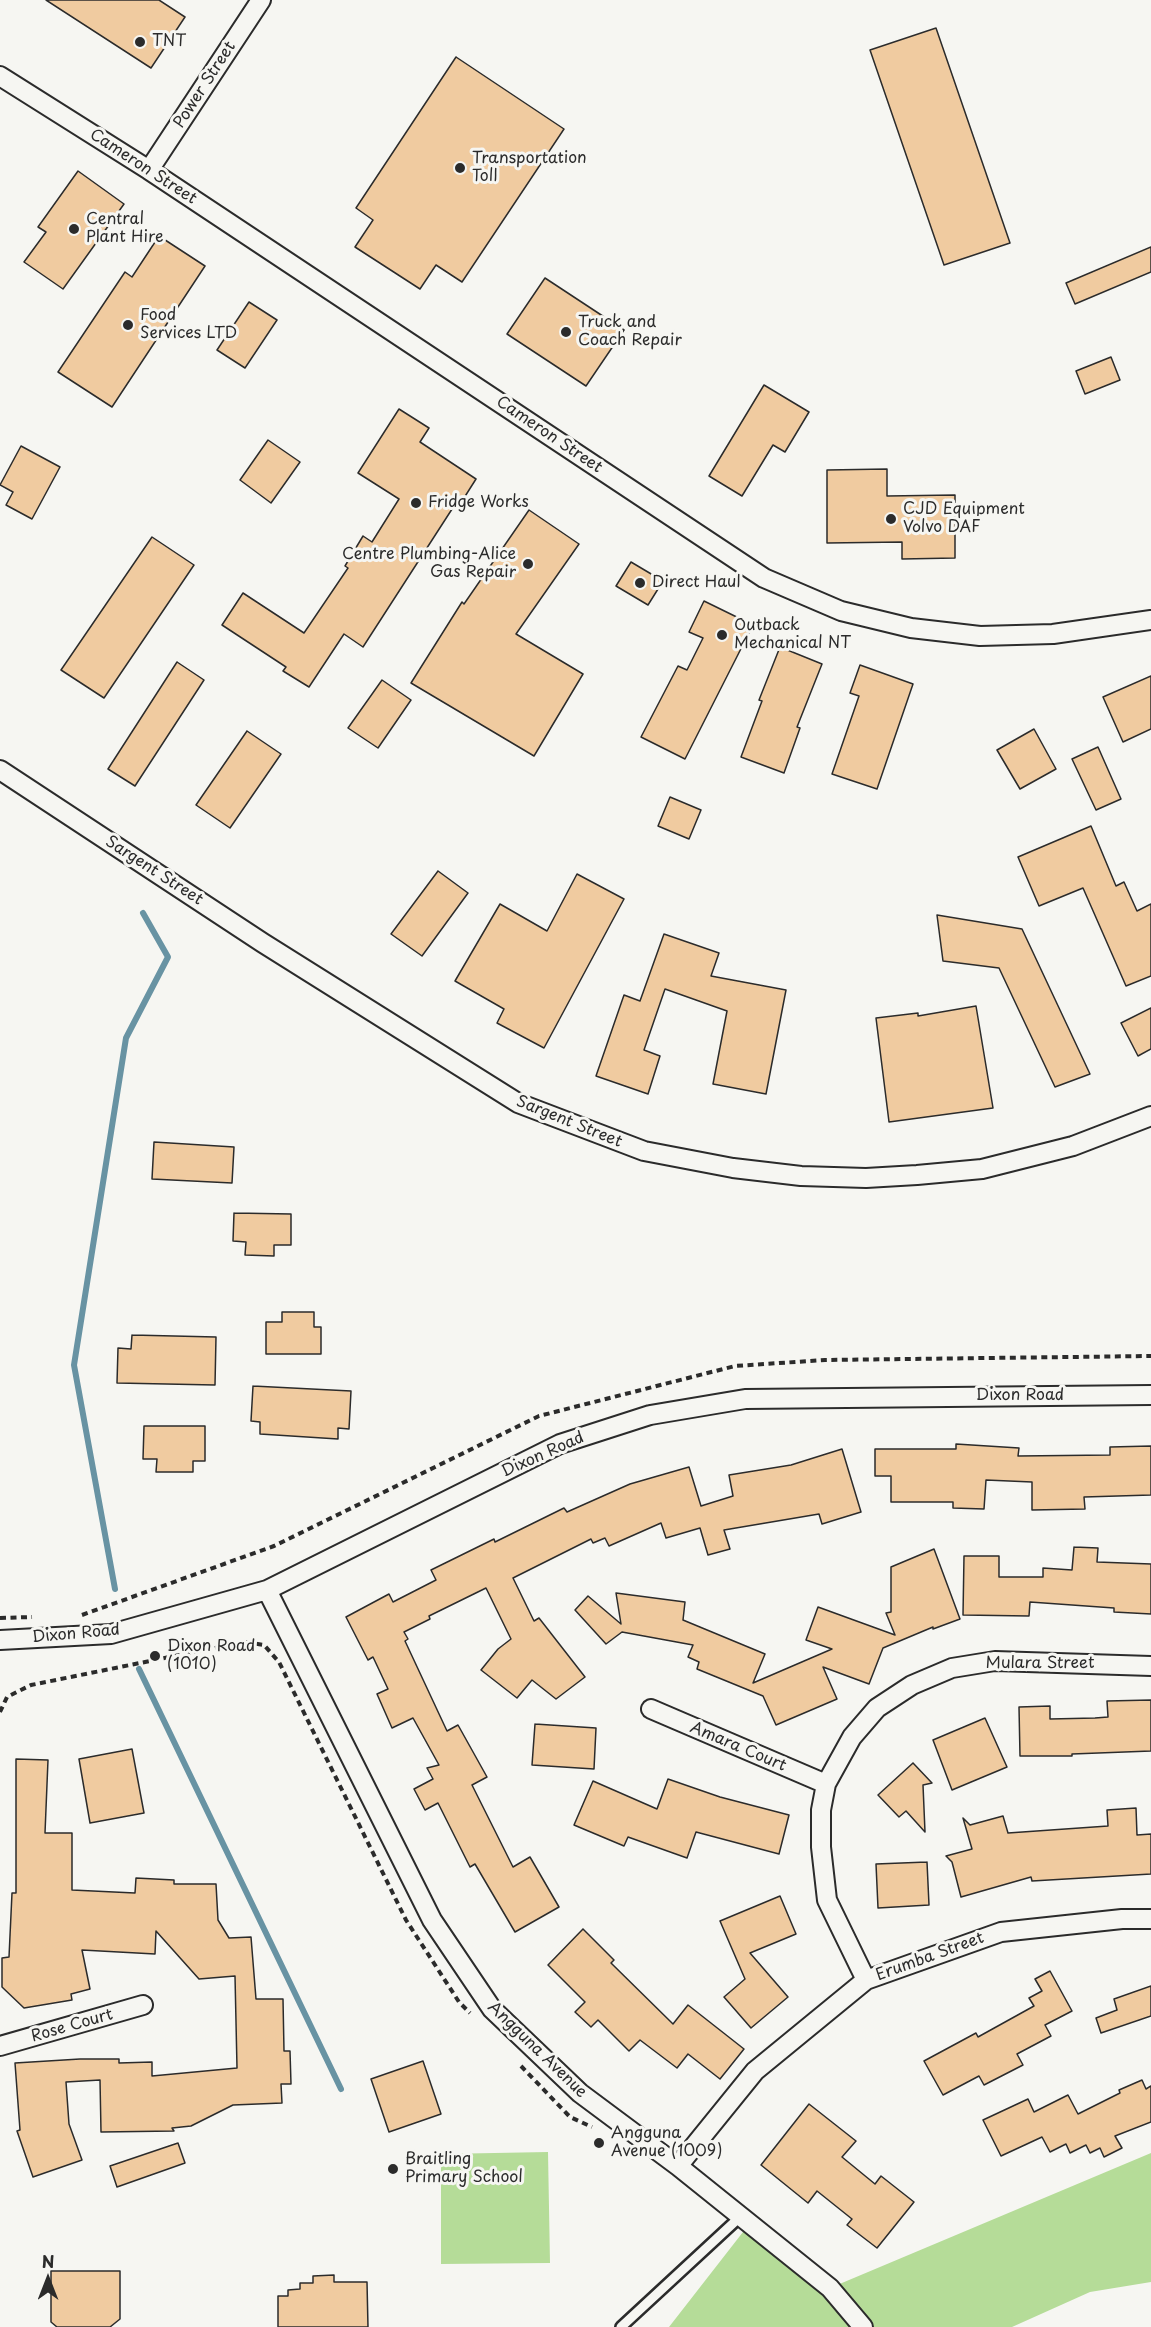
<!DOCTYPE html>
<style>
body{margin:0}
#map{position:relative;width:1151px;height:2327px;overflow:hidden;background:#f6f6f2;font-family:"Playpen Sans",sans-serif}
canvas{display:block}
.north{position:absolute;left:18px;top:2249px;width:60px;height:60px;-webkit-text-stroke:4px #f6f6f2;paint-order:stroke;rotate:0deg;font-size:16px;font-weight:700;line-height:24px;text-align:center;color:#2b2b2b}
.north::after{content:'';display:block;margin:auto;width:21px;height:27px;background:#2b2b2b;clip-path:polygon(50% 0,100% 100%,50% 72%,0 100%)}
</style>
<div id="map">
<canvas width="1151" height="2327"></canvas>
<div class="north">N</div>
</div>
<script>
const context = document.querySelector('canvas').getContext('2d');
context.lineJoin = 'round';
function fill(path, color) { context.fillStyle = color; context.fill(path, 'evenodd'); }
const toPath = rows => new Path2D(rows.map(r => 'M' + r).join(''));
function trace(path, color, width, dash) { context.strokeStyle = color; context.lineWidth = width; context.lineCap = dash ? 'butt' : 'round'; context.setLineDash(dash || []); context.stroke(path); }
function label(font, color, halo, rows, align = 'center') {
  context.font = font + ' "Playpen Sans",sans-serif'; context.lineWidth = 6; context.setLineDash([]); context.textBaseline = 'middle'; context.strokeStyle = halo; context.fillStyle = color; for (const [text, x, y, turn = 0] of rows) {
    context.save(); context.translate(x, y); context.rotate((+turn || 0) * Math.PI / 180); context.textAlign = isNaN(turn) ? turn : align; if (halo) context.strokeText(text, 0, 0); context.fillText(text, 0, 0); context.restore();
  }
}
const green = toPath([
 [548,2152,550,2263,441,2264,441,2154],
 [1151,2153,1151,2282,1090,2292,1012,2327,669,2327,750,2223,830,2288]
]);
const stream = toPath([
 [115,1589,74,1365,126,1038,168,957,143,913],
 [139,1669,341,2089]
]);
const building = toPath([
 [46,0,159,0,185,17,151,68,46,0],
 [936,28,1010,243,944,265,870,50,936,28],
 [456,57,564,129,462,282,436,265,420,289,355,247,373,220,356,208,456,57],
 [78,171,124,204,63,289,24,262,46,232,38,227,78,171],
 [159,236,205,266,112,407,58,372,125,272,132,277,159,236],
 [1151,247,1151,272,1075,304,1066,283,1151,247],
 [545,278,624,330,586,386,507,334,545,278],
 [249,302,277,320,245,368,217,350,249,302],
 [1111,357,1120,380,1085,394,1076,371,1111,357],
 [764,385,809,412,785,452,773,445,742,496,709,476,764,385],
 [399,409,429,428,420,442,476,479,457,509,454,506,363,647,344,634,309,687,283,671,286,667,222,625,243,593,304,633,348,568,345,566,363,536,372,542,399,499,358,473,399,409],
 [268,440,300,462,271,503,240,480,268,440],
 [21,446,60,467,32,519,6,505,13,492,0,485,21,446],
 [887,469,887,496,955,495,955,558,902,559,902,542,827,543,827,470,887,469],
 [529,510,579,544,516,634,583,674,534,756,411,683,462,602,464,604,529,510],
 [152,537,194,565,104,698,61,670,152,537],
 [631,562,663,581,648,605,616,586,631,562],
 [704,601,753,625,685,759,641,737,678,666,687,670,703,638,689,632,704,601],
 [780,647,822,664,797,727,800,728,784,773,741,757,762,701,759,700,780,647],
 [177,662,204,680,135,786,108,769,177,662],
 [860,665,913,684,877,789,832,774,859,696,850,693,860,665],
 [1151,676,1151,729,1123,742,1103,697,1151,676],
 [382,680,411,700,378,748,348,728,382,680],
 [1034,729,1056,769,1020,789,997,750,1034,729],
 [247,731,281,754,230,828,196,805,247,731],
 [1098,747,1121,799,1096,810,1072,759,1098,747],
 [670,797,701,810,689,839,658,826,670,797],
 [1091,826,1116,886,1124,882,1137,911,1151,904,1151,976,1126,986,1083,888,1039,906,1018,857,1091,826],
 [438,871,468,893,422,956,391,934,438,871],
 [577,874,624,899,544,1048,497,1023,504,1009,455,981,500,904,547,931,577,874],
 [937,915,1022,929,1090,1074,1055,1087,999,968,943,961,937,915],
 [664,934,719,953,711,976,786,990,766,1094,713,1084,727,1011,665,989,644,1050,660,1056,648,1094,596,1076,624,995,640,1001,664,934],
 [976,1006,993,1108,889,1122,876,1018,918,1013,918,1016,976,1006],
 [1151,1008,1151,1049,1138,1056,1121,1023,1151,1008],
 [154,1142,234,1147,232,1183,152,1179,154,1142],
 [234,1213,291,1214,291,1245,274,1245,274,1256,245,1255,246,1242,233,1241,234,1213],
 [282,1312,314,1312,314,1327,321,1327,321,1354,266,1354,266,1322,282,1322,282,1312],
 [132,1335,216,1337,215,1385,117,1383,118,1348,131,1349,132,1335],
 [253,1386,351,1391,349,1429,338,1428,338,1439,260,1434,260,1422,251,1421,253,1386],
 [144,1426,205,1426,205,1461,193,1461,193,1472,156,1472,157,1459,143,1459,144,1426],
 [956,1444,1019,1448,1018,1456,1110,1455,1110,1447,1151,1446,1151,1495,1084,1497,1085,1509,1032,1510,1032,1482,986,1480,984,1509,953,1508,953,1502,891,1502,891,1476,875,1476,875,1449,956,1449,956,1444],
 [842,1449,861,1512,822,1524,819,1514,724,1530,730,1549,708,1555,700,1528,666,1538,661,1523,609,1546,605,1538,593,1543,591,1539,513,1578,534,1621,539,1618,585,1677,556,1699,532,1680,517,1698,481,1670,498,1649,511,1639,486,1588,429,1616,430,1619,404,1632,408,1639,405,1641,447,1731,458,1725,487,1777,472,1785,513,1867,530,1857,559,1907,515,1932,475,1864,470,1867,438,1803,425,1810,414,1789,433,1779,427,1768,439,1765,413,1718,392,1728,377,1694,388,1689,373,1657,368,1660,346,1617,389,1594,393,1602,436,1580,431,1570,494,1539,495,1542,564,1508,567,1512,630,1484,689,1467,701,1506,733,1496,729,1475,791,1465,842,1449],
 [1074,1547,1098,1548,1097,1562,1151,1564,1151,1614,1114,1612,1114,1608,1030,1602,1029,1616,963,1615,964,1556,999,1556,999,1577,1043,1577,1043,1568,1072,1570,1074,1547],
 [934,1549,960,1619,933,1629,933,1627,883,1648,869,1684,823,1667,837,1699,776,1725,763,1696,697,1669,699,1662,688,1657,693,1645,622,1632,606,1644,575,1610,588,1596,621,1624,616,1593,685,1602,683,1620,765,1654,753,1683,832,1649,806,1640,818,1607,895,1635,886,1613,891,1612,891,1567,934,1549],
 [1151,1700,1151,1751,1072,1754,1072,1756,1020,1756,1019,1707,1050,1706,1050,1719,1095,1718,1108,1717,1107,1701,1151,1700],
 [985,1718,1007,1767,952,1790,933,1740,985,1718],
 [535,1724,596,1728,594,1769,532,1765,535,1724],
 [132,1749,144,1813,90,1823,79,1759,132,1749],
 [16,1759,48,1760,45,1833,72,1833,72,1890,135,1893,136,1878,174,1880,174,1884,216,1884,218,1920,229,1938,251,1937,256,1999,283,1999,284,2051,290,2051,291,2084,281,2084,282,2103,233,2105,191,2126,172,2128,174,2131,101,2132,100,2080,66,2082,69,2124,82,2160,33,2177,17,2131,20,2130,15,2063,80,2059,119,2059,119,2063,152,2062,152,2076,237,2068,235,1976,199,1979,156,1931,155,1954,82,1950,90,1989,71,1994,72,2000,24,2008,2,1987,2,1958,9,1957,12,1893,16,1893,16,1759],
 [913,1763,932,1783,923,1785,925,1832,906,1811,899,1817,878,1795,913,1763],
 [668,1779,720,1797,789,1815,779,1854,696,1832,687,1858,628,1837,624,1846,574,1825,593,1781,657,1809,668,1779],
 [1136,1808,1137,1835,1151,1834,1151,1874,1032,1881,1031,1877,961,1897,952,1862,946,1856,972,1849,963,1818,970,1825,1003,1816,1008,1833,1108,1826,1107,1810,1136,1808],
 [927,1862,929,1905,878,1908,876,1864,927,1862],
 [780,1896,796,1934,750,1953,788,1997,751,2028,724,1997,745,1979,720,1921,780,1896],
 [583,1929,614,1960,611,1963,673,2024,688,2005,744,2049,720,2079,688,2054,677,2068,640,2040,629,2051,598,2020,591,2027,575,2012,585,2002,548,1965,583,1929],
 [1050,1971,1072,2011,1045,2025,1051,2036,1017,2054,1023,2065,984,2085,979,2076,943,2095,924,2061,976,2033,978,2037,1034,2006,1029,1998,1042,1991,1035,1979,1050,1971],
 [1151,1986,1151,2016,1101,2033,1096,2018,1117,2010,1114,1999,1151,1986],
 [423,2061,441,2114,389,2132,371,2079,423,2061],
 [1142,2080,1146,2089,1151,2086,1151,2122,1115,2136,1122,2148,1104,2157,1100,2148,1090,2153,1086,2145,1070,2153,1066,2144,1050,2152,1042,2137,1001,2156,983,2120,1028,2099,1034,2112,1068,2095,1078,2114,1120,2093,1119,2090,1142,2080],
 [809,2104,856,2141,842,2157,875,2184,881,2176,914,2202,877,2248,847,2225,852,2219,817,2191,808,2203,761,2165,809,2104],
 [178,2143,185,2163,117,2187,110,2166,178,2143],
 [51,2271,120,2271,120,2319,110,2327,57,2327,51,2322,51,2271],
 [334,2275,334,2282,367,2282,368,2327,278,2327,278,2296,288,2296,288,2290,300,2289,300,2283,313,2283,313,2276,334,2275]
]);
const path = toPath([
 [82,1615,274,1546,539,1416,735,1366,825,1360,1151,1356],
 [0,1618,32,1617],
 [0,1712,7,1697,31,1685,244,1642,264,1645,279,1662,406,1920,459,2002,470,2013],
 [521,2066,570,2117,592,2127]
]);
const lane = toPath([
 [621,2327,741,2216]
]);
const street = toPath([
 [0,76,149,170,764,578,841,611,911,628,980,636,1053,634,1151,620],
 [149,170,261,0],
 [0,770,263,943,518,1103,644,1151,733,1168,801,1176,866,1178,917,1175,982,1169,1073,1146,1151,1116],
 [267,1590,432,1920,492,2009,580,2093,678,2166,830,2288,863,2327],
 [0,1640,111,1634,267,1590,560,1444,650,1415,745,1399,1151,1395],
 [651,1709,826,1784],
 [866,1980,827,1900,821,1847,821,1810,826,1784,852,1737,877,1708,912,1685,952,1668,995,1661,1151,1666],
 [0,2046,143,2005],
 [678,2166,755,2071,866,1980,1001,1932,1122,1919,1151,1919]
]);
const markers = [
 [140,42,6,"#2b2b2b"],
 [460,168,6,"#2b2b2b"],
 [74,229,6,"#2b2b2b"],
 [128,325,6,"#2b2b2b"],
 [566,332,6,"#2b2b2b"],
 [416,503,6,"#2b2b2b"],
 [891,519,6,"#2b2b2b"],
 [528,564,6,"#2b2b2b"],
 [640,583,6,"#2b2b2b"],
 [722,635,6,"#2b2b2b"],
 [155,1656,6,"#2b2b2b"],
 [599,2143,6,"#2b2b2b"],
 [393,2169,6,"#2b2b2b"]
];
const poiNames = [
 ["TNT",152,42],
 ["Transportation",472,159],
 ["Toll",472,177],
 ["Central",86,220],
 ["Plant Hire",86,238],
 ["Food",140,316],
 ["Services LTD",140,334],
 ["Truck and",578,323],
 ["Coach Repair",578,341],
 ["Fridge Works",428,503],
 ["CJD Equipment",903,510],
 ["Volvo DAF",903,528],
 ["Centre Plumbing-Alice",516,555,"right"],
 ["Gas Repair",516,573,"right"],
 ["Direct Haul",652,583],
 ["Outback",734,626],
 ["Mechanical NT",734,644],
 ["Dixon Road",167,1647],
 ["(1010)",167,1665],
 ["Angguna",611,2134],
 ["Avenue (1009)",611,2152],
 ["Braitling",405,2160],
 ["Primary School",405,2178]
];
const streetNames = [
 ["Power Street",205,85,-57],
 ["Cameron Street",143,167,33],
 ["Cameron Street",549,435,34],
 ["Sargent Street",154,871,33],
 ["Sargent Street",569,1122,22],
 ["Dixon Road",1020,1396],
 ["Dixon Road",543,1455,-24],
 ["Dixon Road",76,1634,-5],
 ["Mulara Street",1040,1664],
 ["Amara Court",738,1747,23],
 ["Erumba Street",930,1957,-20],
 ["Rose Court",72,2026,-16],
 ["Angguna Avenue",537,2050,44]
];
fill(green, '#b5dc98');
trace(stream, '#6893a3', 6);
fill(building, '#f0cba0');
trace(building, '#2b2b2b', 1.5);
trace(lane, '#2b2b2b', 14);
trace(street, '#2b2b2b', 22);
trace(path, '#2b2b2b', 4, [6, 4.5]);
trace(lane, '#f6f6f2', 9);
trace(street, '#f6f6f2', 18);
for (const [x, y, r, color] of markers) { const dot = new Path2D(); dot.arc(x, y, r, 0, 2 * Math.PI); context.fillStyle = color; context.fill(dot); trace(dot, '#f6f6f2', 2); }
label('16px', '#2b2b2b', '#f6f6f2', poiNames, 'left');
label('16px', '#2b2b2b', '#f6f6f2', streetNames);
</script>
